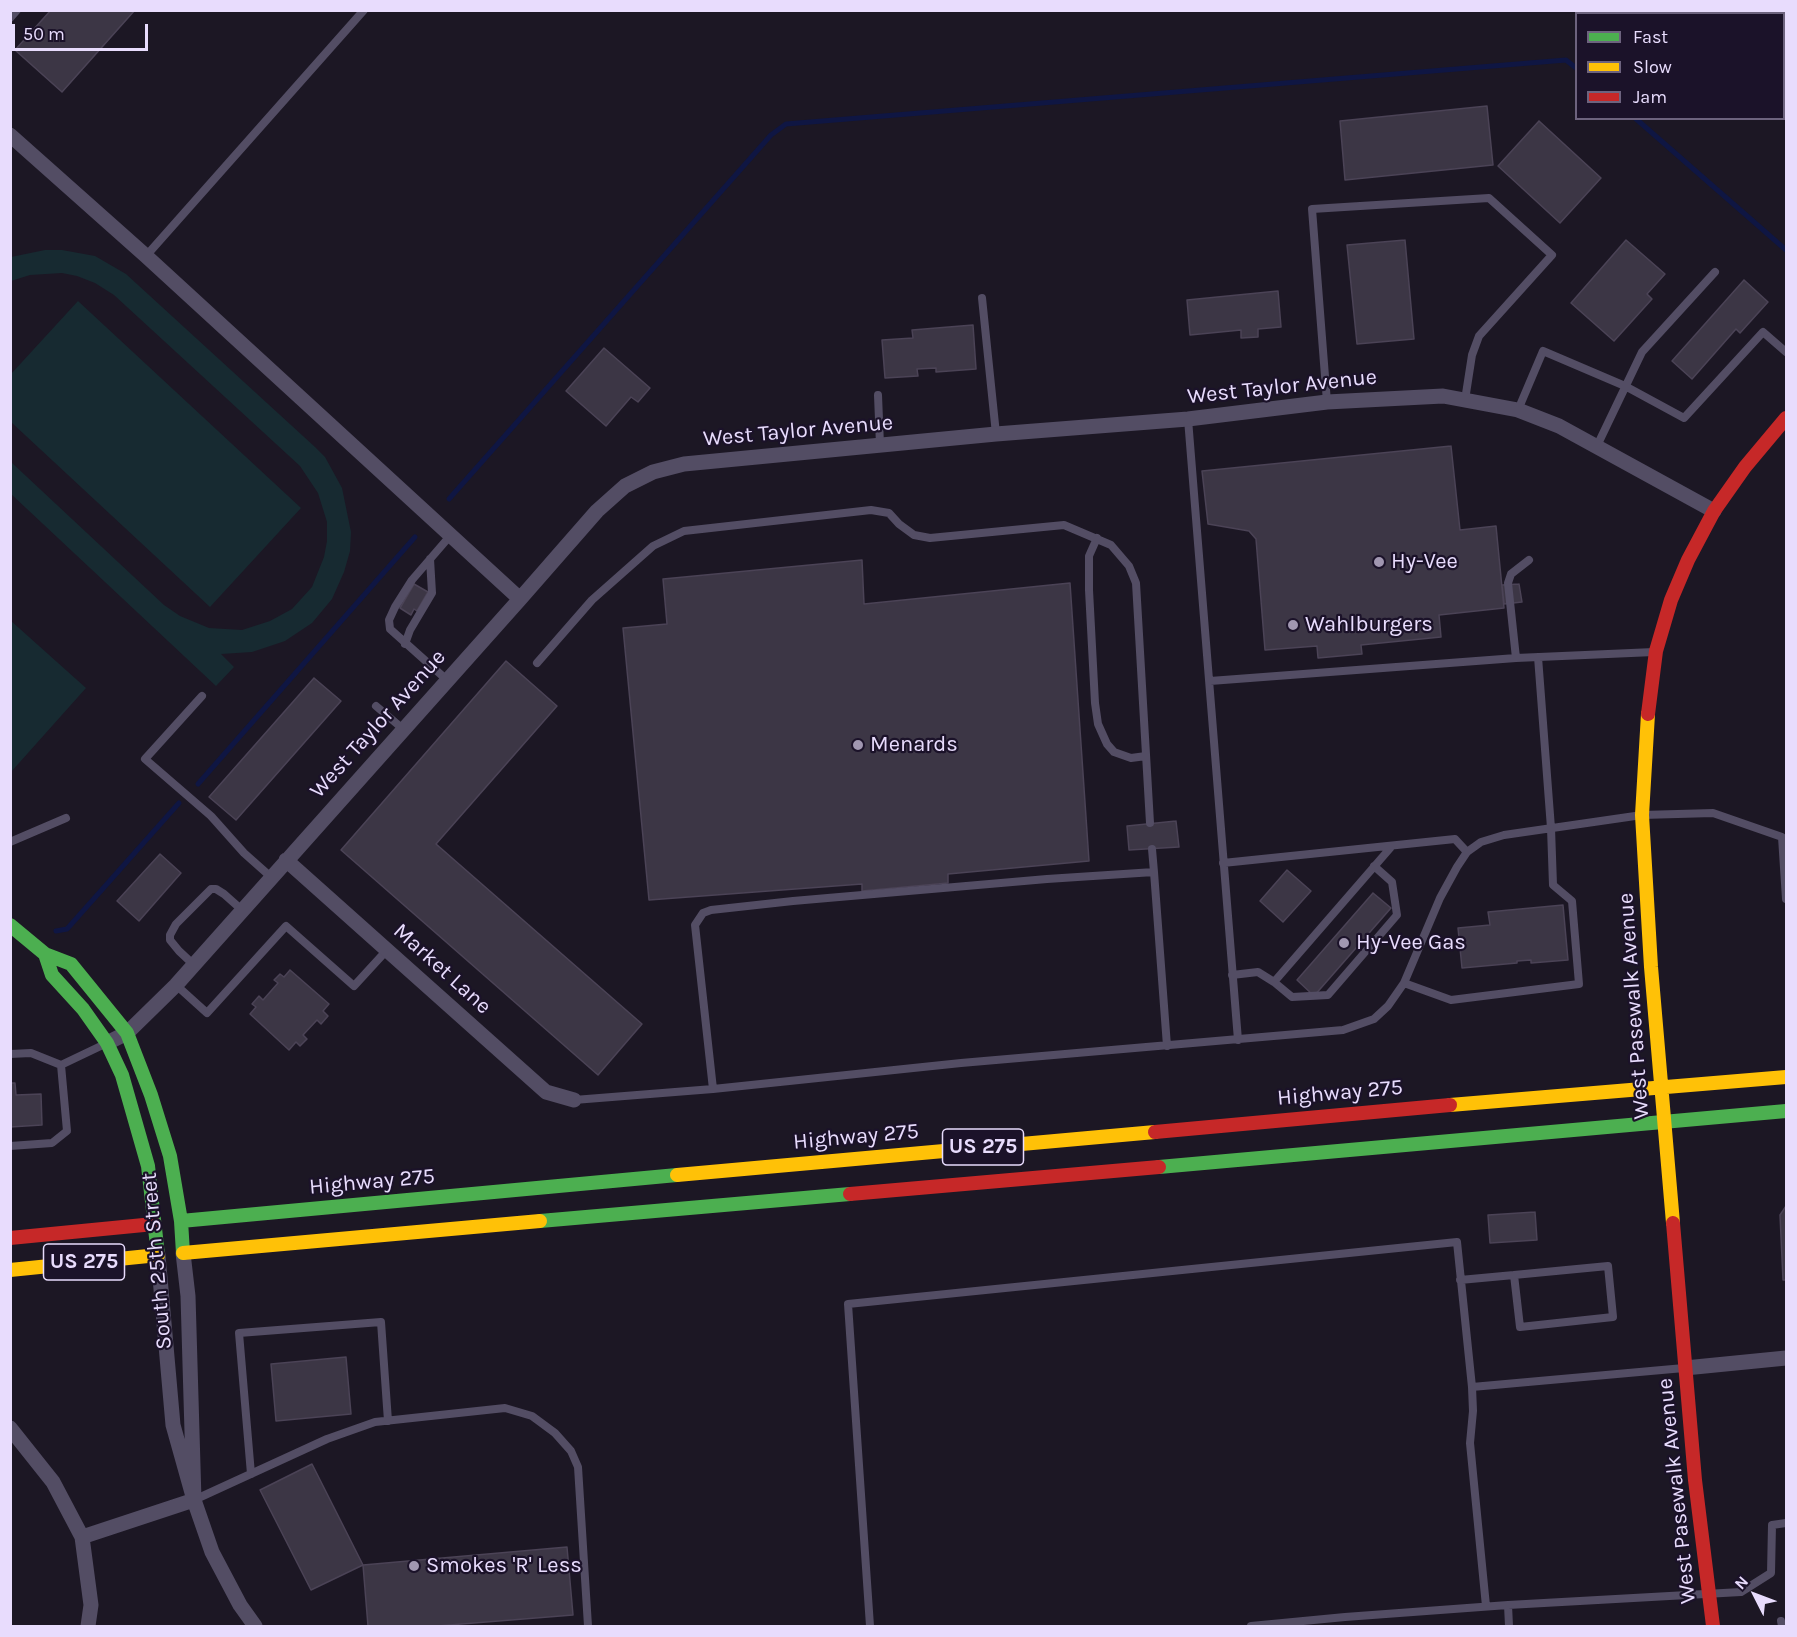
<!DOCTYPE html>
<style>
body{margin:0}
#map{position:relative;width:1797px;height:1637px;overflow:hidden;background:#1c1724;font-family:Karla,sans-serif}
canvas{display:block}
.frame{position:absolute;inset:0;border:12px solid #e8dcfd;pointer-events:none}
.legend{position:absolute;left:1575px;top:12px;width:210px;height:108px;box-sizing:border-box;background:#1b1229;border:2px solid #6d637e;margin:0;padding:8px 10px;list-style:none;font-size:18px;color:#e8dcfd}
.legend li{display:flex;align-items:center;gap:12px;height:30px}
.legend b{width:30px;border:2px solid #6d637e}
.north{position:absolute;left:1725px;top:1565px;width:60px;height:60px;-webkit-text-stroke:4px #1b1229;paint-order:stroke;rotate:312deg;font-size:16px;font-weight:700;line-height:24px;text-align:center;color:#e8dcfd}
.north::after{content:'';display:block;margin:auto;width:21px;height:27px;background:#e8dcfd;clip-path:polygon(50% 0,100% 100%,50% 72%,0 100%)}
.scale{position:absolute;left:12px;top:24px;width:136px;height:27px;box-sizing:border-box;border:3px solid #e8dcfd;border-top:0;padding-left:8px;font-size:18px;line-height:21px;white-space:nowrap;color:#e8dcfd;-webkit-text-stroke:4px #1b1229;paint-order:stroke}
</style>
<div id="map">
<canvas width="1797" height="1637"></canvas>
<div class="frame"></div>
<ul class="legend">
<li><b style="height:8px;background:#4caf50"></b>Fast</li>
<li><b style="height:8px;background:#ffc107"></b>Slow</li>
<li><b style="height:8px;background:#c62828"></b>Jam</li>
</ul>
<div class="north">N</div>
<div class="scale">50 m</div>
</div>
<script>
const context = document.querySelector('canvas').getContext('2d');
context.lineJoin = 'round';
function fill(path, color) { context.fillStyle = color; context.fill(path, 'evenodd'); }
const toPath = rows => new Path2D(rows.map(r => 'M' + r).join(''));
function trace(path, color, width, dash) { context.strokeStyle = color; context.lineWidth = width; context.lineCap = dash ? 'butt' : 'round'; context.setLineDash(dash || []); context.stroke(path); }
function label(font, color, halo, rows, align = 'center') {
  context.font = font + ' Karla,sans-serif'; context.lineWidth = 4.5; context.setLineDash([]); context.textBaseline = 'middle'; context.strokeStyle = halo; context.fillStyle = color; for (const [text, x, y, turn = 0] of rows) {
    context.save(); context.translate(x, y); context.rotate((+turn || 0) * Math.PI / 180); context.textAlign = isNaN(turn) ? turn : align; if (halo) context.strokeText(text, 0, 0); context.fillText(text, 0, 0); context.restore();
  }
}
const green = toPath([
 [45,250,62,250,95,256,126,274,315,447,325,457,342,488,351,532,350,551,344,572,332,599,312,623,285,641,252,652,221,654,234,667,216,686,11,494,11,462,164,605,180,616,209,628,242,630,270,621,292,609,312,587,324,557,327,541,327,522,318,493,300,466,114,295,95,283,77,276,62,273,30,275,11,281,11,257],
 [78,301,301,508,210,607,11,422,11,374],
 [10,620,86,688,11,772,10,772]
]);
const stream = toPath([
 [1635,118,1786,250],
 [449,499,771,135,786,124,1566,60,1576,68],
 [198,784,415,537],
 [56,931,67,929,179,803]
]);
const building = toPath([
 [51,10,135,10,62,92,15,50,51,10],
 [1487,106,1493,165,1345,180,1340,121,1487,106],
 [1539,121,1601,178,1560,223,1498,166,1539,121],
 [1405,240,1414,339,1357,344,1347,245,1405,240],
 [1626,240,1665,274,1647,294,1652,299,1614,341,1571,303,1626,240],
 [1744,280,1768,302,1740,333,1736,329,1692,379,1672,361,1744,280],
 [1278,291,1281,327,1258,329,1258,337,1241,338,1241,330,1190,335,1187,300,1278,291],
 [973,325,976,369,936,372,936,368,917,369,918,376,885,378,882,340,913,338,912,330,973,325],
 [604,348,650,388,638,402,631,397,606,426,566,391,604,348],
 [1451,446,1460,530,1496,526,1504,608,1439,615,1441,637,1361,645,1362,654,1318,658,1317,646,1265,650,1256,539,1249,531,1208,524,1202,471,1451,446],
 [862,560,864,604,1070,583,1089,861,948,874,948,883,862,891,862,884,649,900,623,628,667,624,663,579,862,560],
 [414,584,428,592,417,611,414,609,411,615,400,608,414,584],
 [1519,584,1522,602,1504,604,1502,585,1519,584],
 [506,661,557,706,436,844,642,1024,598,1075,341,850,506,661],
 [314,678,341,701,236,820,209,797,314,678],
 [1176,821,1179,847,1129,850,1127,826,1176,821],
 [160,854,181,873,139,921,117,901,160,854],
 [1287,870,1311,891,1283,922,1260,901,1287,870],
 [1373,893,1391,908,1314,996,1297,980,1373,893],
 [1563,905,1568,960,1531,963,1531,960,1517,961,1517,963,1462,968,1458,928,1490,925,1488,912,1563,905],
 [290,970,329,1004,323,1011,328,1016,321,1024,317,1020,303,1035,307,1039,300,1046,296,1042,289,1050,250,1014,256,1007,252,1004,259,996,263,1000,278,983,274,980,280,974,284,977,290,970],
 [10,1083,15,1083,16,1095,41,1094,42,1125,10,1127,10,1083],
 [1786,1206,1786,1280,1783,1280,1780,1215,1786,1206],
 [1535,1212,1537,1240,1490,1243,1488,1215,1535,1212],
 [346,1357,351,1414,276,1421,271,1364,346,1357],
 [312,1464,363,1565,311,1590,260,1490,312,1464],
 [567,1547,573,1615,437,1626,368,1626,363,1565,567,1547]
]);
const lane = toPath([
 [10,18,17,10],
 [146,256,364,10],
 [982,298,996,434],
 [878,395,880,445],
 [1327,402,1312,209,1489,198,1552,255,1479,336,1472,355,1465,400],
 [1518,410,1543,351,1625,386,1684,418,1763,332,1786,352],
 [1188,419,1238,1040],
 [1596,448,1642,352,1715,272],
 [1097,538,1089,556,1089,590,1095,703,1098,724,1107,744,1114,752,1131,758,1146,756],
 [405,644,410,630,432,593,430,559],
 [1516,658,1508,583,1511,574,1529,560],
 [537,663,592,600,653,546,684,531,871,510,889,513,899,524,914,535,930,538,1064,525,1111,545,1129,566,1136,583,1150,823],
 [447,680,390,629,389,620,395,607,412,580,450,536],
 [1210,681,1516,658,1654,652],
 [202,696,145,759,211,816,244,853,271,877],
 [376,706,403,729],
 [10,842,66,818],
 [1152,849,1154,872],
 [1223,863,1455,839,1467,852],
 [194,965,179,951,170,940,170,935,176,924,211,889,216,889,224,894,242,910],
 [1232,975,1258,972,1274,982,1392,846],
 [1274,982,1292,997,1328,995,1397,915,1392,882,1374,866],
 [1404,983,1451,1000,1579,984,1572,901,1553,885,1551,828,1538,657],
 [176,985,207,1013,286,926,354,986,387,950],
 [10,1054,31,1053,61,1065,67,1131,52,1143,10,1146],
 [61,1065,105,1044],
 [713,1089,695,925,703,913,711,910,793,901,1047,879,1154,872,1167,1046],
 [574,1100,713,1089,961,1063,1343,1030,1374,1019,1388,1006,1404,983,1440,898,1457,867,1467,852,1481,842,1504,835,1642,815,1713,813,1782,837,1786,899],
 [1460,1280,1514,1275,1608,1266,1613,1317,1520,1327,1514,1275],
 [251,1474,239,1333,381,1322,388,1421],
 [194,1500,327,1439,375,1422,505,1408,532,1416,555,1433,571,1451,578,1467,588,1626],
 [1508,1605,1509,1626],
 [1486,1606,1470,1443,1473,1411,1472,1387,1684,1368],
 [1781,1621,1782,1626],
 [870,1626,848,1304,1457,1242,1472,1387],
 [1251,1626,1345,1617,1508,1605,1741,1592,1771,1573,1772,1525,1786,1523]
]);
const street = toPath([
 [10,135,146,256,520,599],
 [286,860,546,1092,574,1100],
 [107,1043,127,1033,176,985,520,599,597,511,625,486,653,472,684,464,996,434,1188,419,1327,402,1443,396,1518,410,1559,426,1714,511],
 [158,1255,173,1425,194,1500,188,1296,183,1253],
 [1685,1368,1786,1358],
 [10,1428,53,1482,82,1537,91,1605,88,1626],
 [82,1537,194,1500,212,1552,240,1605,255,1626]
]);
const fast = toPath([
 [10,925,45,954,71,964,127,1033,151,1095,170,1156,181,1221,183,1253],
 [45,954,52,975,83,1009,107,1043,122,1075,148,1166,158,1255],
 [1159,1167,1786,1111],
 [181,1221,677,1175],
 [540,1221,850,1194]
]);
const slow = toPath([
 [1648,714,1642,815,1651,967,1673,1223],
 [1450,1105,1786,1077],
 [677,1175,1155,1132],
 [183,1253,540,1221],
 [10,1270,158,1255]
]);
const jam = toPath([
 [1648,714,1656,651,1671,600,1688,560,1714,511,1745,467,1786,418],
 [1155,1132,1450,1105],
 [850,1194,1159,1167],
 [1673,1223,1695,1480,1713,1626],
 [10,1238,154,1224]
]);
const markers = [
 [1379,562,6,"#a197b1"],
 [1293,625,6,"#a197b1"],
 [858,745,6,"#a197b1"],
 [1344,943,6,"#a197b1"],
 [414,1566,6,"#a197b1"]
];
const shields = [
 [983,1147,81],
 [84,1262,81]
];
const shieldNames = [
 ["US 275",983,1147],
 ["US 275",84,1262]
];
const streetNames = [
 ["West Taylor Avenue",1282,387,-6],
 ["West Taylor Avenue",798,431,-5],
 ["West Taylor Avenue",378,724,-48],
 ["Market Lane",442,969,42],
 ["West Pasewalk Avenue",1634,1006,-94],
 ["Highway 275",1340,1093,-5],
 ["Highway 275",856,1137,-5],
 ["Highway 275",372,1182,-5],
 ["South 25th Street",157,1261,-95],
 ["West Pasewalk Avenue",1677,1491,-96]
];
const poiNames = [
 ["Hy-Vee",1391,562],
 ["Wahlburgers",1305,625],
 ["Menards",870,745],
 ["Hy-Vee Gas",1356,943],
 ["Smokes 'R' Less",426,1566]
];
fill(green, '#172a31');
trace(stream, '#0f1643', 5);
fill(building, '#3c3645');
trace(building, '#4b4356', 1.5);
trace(lane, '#534d64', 8);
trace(street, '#534d64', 15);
trace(fast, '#4caf50', 14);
trace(slow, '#ffc107', 14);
trace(jam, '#c62828', 14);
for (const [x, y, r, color] of markers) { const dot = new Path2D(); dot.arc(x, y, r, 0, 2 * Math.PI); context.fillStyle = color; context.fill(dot); trace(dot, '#1b1229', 2); }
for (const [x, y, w] of shields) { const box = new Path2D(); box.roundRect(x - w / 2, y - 18, w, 36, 4.5); context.fillStyle = '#1b1229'; context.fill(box); trace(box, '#e8dcfd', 1.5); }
label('bold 21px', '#e8dcfd', null, shieldNames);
label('22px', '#e8dcfd', '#1b1229', streetNames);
label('22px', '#e8dcfd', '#1b1229', poiNames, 'left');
</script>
